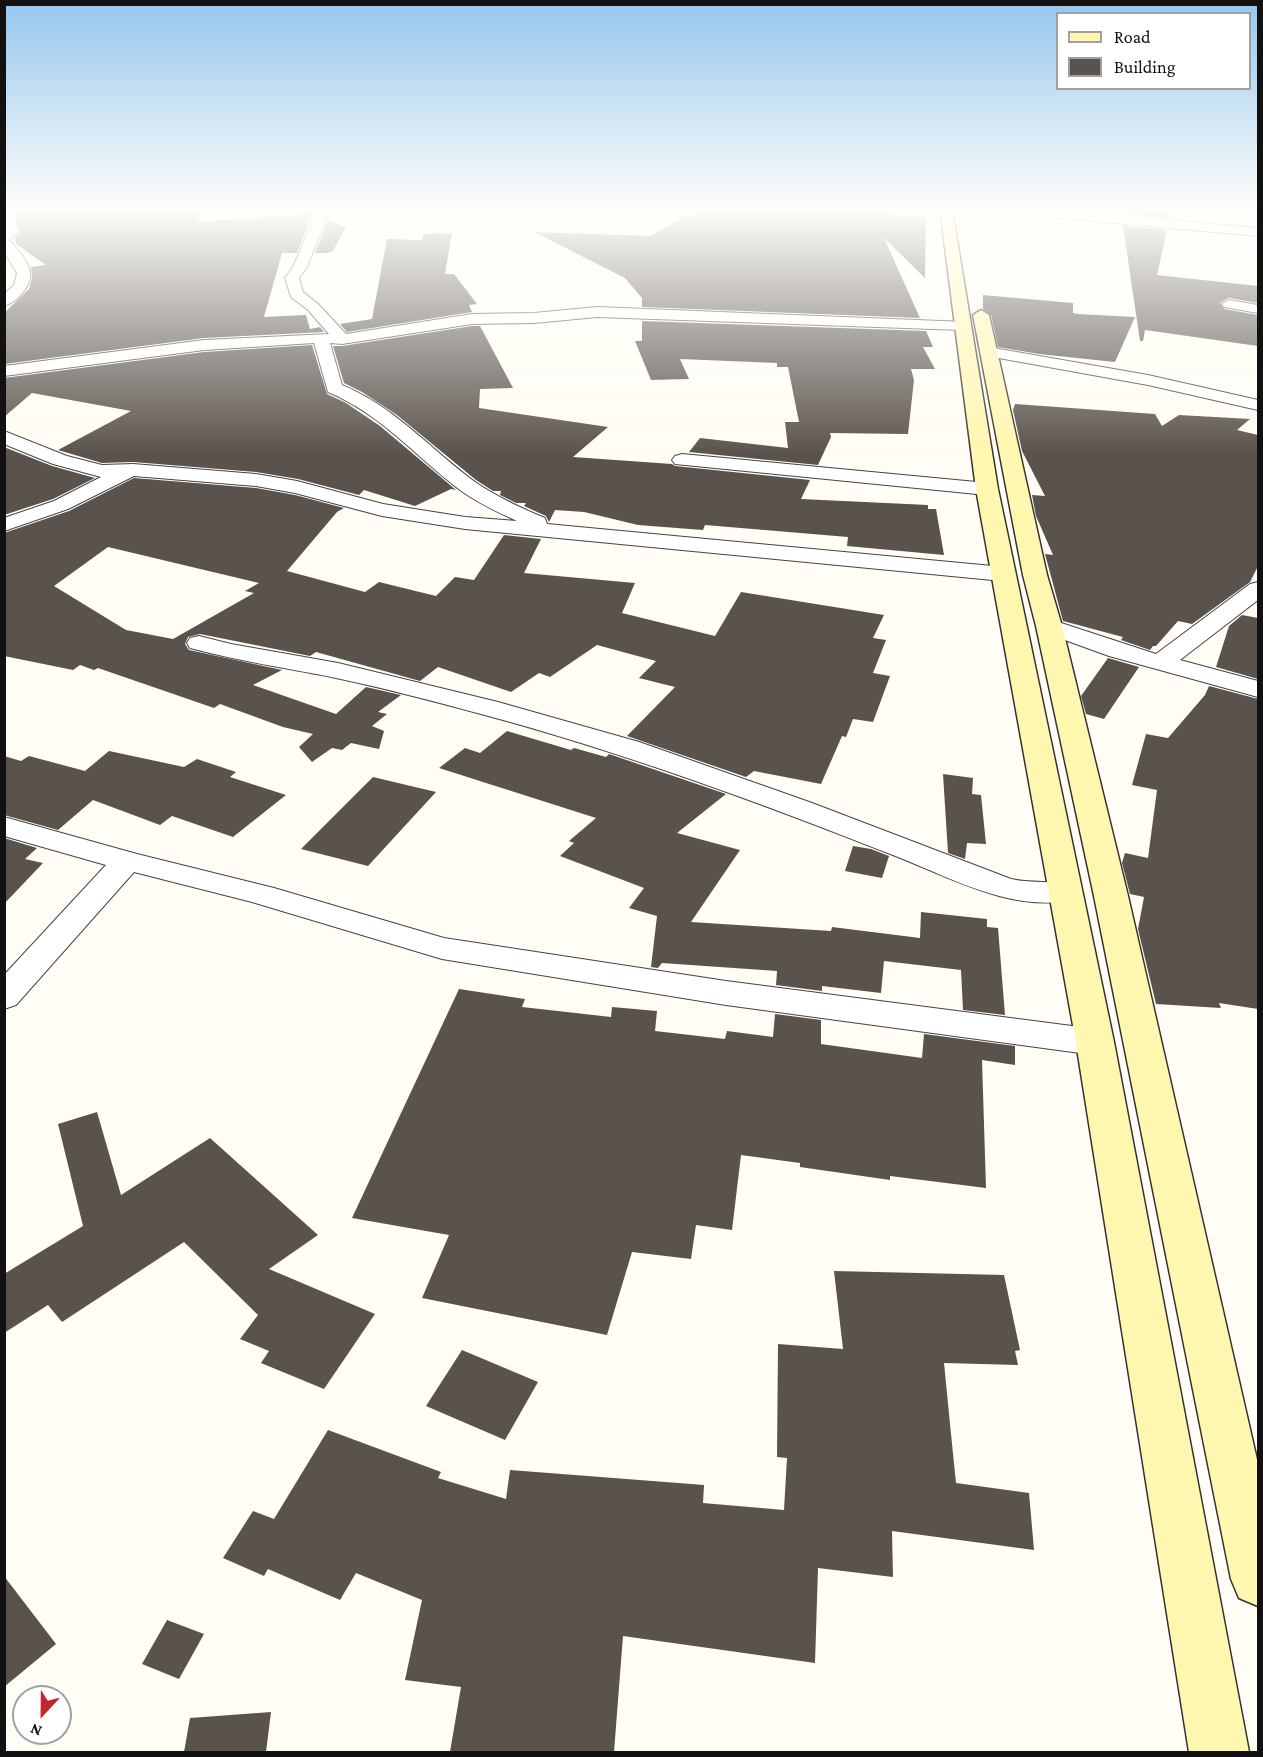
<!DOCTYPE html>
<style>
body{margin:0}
#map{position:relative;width:1263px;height:1757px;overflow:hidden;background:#fffdf5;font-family:"Crimson Pro",serif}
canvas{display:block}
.frame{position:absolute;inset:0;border:6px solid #111;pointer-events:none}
.legend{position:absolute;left:1056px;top:12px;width:195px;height:78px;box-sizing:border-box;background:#fff;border:2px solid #a0a0a0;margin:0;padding:8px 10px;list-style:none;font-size:18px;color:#111}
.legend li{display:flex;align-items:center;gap:12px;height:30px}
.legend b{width:30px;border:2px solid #a0a0a0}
.north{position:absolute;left:12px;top:1685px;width:60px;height:60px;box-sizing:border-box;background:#fff;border:2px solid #a0a0a0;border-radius:50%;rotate:202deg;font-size:16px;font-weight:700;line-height:24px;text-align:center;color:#111}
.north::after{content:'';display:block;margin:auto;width:21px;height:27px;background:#c4262e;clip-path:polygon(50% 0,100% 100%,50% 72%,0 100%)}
</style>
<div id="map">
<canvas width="1263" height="1757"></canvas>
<div class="frame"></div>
<ul class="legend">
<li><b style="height:8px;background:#fff6b0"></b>Road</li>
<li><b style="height:16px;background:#5a524d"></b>Building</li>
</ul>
<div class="north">N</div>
</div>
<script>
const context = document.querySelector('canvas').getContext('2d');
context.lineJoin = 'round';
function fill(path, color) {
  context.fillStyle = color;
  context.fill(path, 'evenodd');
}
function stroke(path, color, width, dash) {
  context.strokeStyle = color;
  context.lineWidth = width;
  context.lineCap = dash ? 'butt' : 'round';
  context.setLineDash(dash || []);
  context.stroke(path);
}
fill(new Path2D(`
 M 20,209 L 199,209 L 199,222 L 313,213 L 297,253 L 282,253 L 264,317 L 306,315 L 310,329 L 320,327 L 324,332 L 204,338 L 4,364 L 4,313 L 29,289 L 32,278 L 31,267 L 46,265 L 16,244 L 15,238 L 20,232 L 16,215 Z
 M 706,209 L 871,209 L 873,213 L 917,215 L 917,218 L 926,218 L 925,278 L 884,238 L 920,318 L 642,307 L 642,298 L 625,278 L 534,232 L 651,236 L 685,216 L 691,217 Z
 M 1129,209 L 1172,209 L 1170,218 L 1127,214 Z
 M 328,220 L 346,227 L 333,251 L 328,253 L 315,253 Z
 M 1123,226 L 1167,230 L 1157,275 L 1258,286 L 1258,303 L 1229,298 L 1220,303 L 1224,309 L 1258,315 L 1258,346 L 1145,330 L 1143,341 L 1140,341 Z
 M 452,233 L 445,274 L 454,274 L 477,304 L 469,305 L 472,312 L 347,332 L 340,324 L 372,319 L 387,239 L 422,240 L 424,234 Z
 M 983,295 L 1073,303 L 1073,313 L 1078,314 L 1135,317 L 1115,362 L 1039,354 L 998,347 L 991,315 L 983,309 Z
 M 642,321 L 926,331 L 933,347 L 923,347 L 935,369 L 911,369 L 914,380 L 908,434 L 830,433 L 831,437 L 818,465 L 689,452 L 700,438 L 788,448 L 785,422 L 799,422 L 788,367 L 777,367 L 777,363 L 680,359 L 689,379 L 651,380 L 635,341 L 642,341 Z
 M 472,326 L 480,326 L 513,388 L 480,389 L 479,408 L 608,427 L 573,457 L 672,464 L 675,466 L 810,480 L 801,499 L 928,505 L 928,509 L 936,509 L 944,555 L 847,546 L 848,537 L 705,525 L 703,530 L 638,525 L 584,512 L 555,510 L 549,522 L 546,516 L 524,506 L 526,503 L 516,503 L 500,495 L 501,491 L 493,491 L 476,480 L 397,415 L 362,392 L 344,383 L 333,346 L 342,346 Z
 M 312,345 L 327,394 L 346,403 L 380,426 L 456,490 L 451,489 L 415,506 L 364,490 L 359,495 L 298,479 L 256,472 L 133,462 L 102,463 L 58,450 L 131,411 L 32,393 L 4,417 L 4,378 L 204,352 Z
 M 1015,404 L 1155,414 L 1162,426 L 1179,415 L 1250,419 L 1237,430 L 1258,435 L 1258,566 L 1250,582 L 1192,624 L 1178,621 L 1156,646 L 1153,646 L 1150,650 L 1121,640 L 1123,637 L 1063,621 L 1045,554 L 1053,555 L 1036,516 L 1032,495 L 1045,496 L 1022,451 L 1013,410 Z
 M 4,447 L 52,466 L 95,478 L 53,499 L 4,515 Z
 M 134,478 L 256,488 L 295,495 L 344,508 L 337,512 L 287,571 L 365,592 L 379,582 L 436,596 L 455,577 L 474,580 L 504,535 L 541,539 L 524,573 L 635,583 L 622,613 L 715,636 L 741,592 L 884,615 L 873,638 L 886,640 L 873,673 L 890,676 L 873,722 L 853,719 L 846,737 L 842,736 L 821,784 L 754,771 L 746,777 L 627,736 L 675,687 L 639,678 L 656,661 L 597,645 L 550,677 L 539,673 L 511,692 L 438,667 L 420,681 L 316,652 L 310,656 L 200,634 L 188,637 L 185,644 L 189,650 L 282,670 L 253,685 L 336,714 L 366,687 L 401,695 L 378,712 L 387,714 L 372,726 L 384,731 L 379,749 L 351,743 L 342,750 L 332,748 L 312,762 L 299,747 L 313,734 L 283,727 L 220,704 L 214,708 L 98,668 L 94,670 L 80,665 L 73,670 L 4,656 L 4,533 L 69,511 ZM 108,547 L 259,583 L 245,591 L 254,593 L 173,639 L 126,630 L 54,586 Z
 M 1242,615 L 1258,618 L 1258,679 L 1216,667 L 1229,626 Z
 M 1108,658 L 1139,667 L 1104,719 L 1086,714 L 1081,696 Z
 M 1209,686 L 1258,699 L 1258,1009 L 1219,1003 L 1221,1008 L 1156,1004 L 1138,929 L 1144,897 L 1130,894 L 1122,863 L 1125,853 L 1148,858 L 1157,790 L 1132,785 L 1146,734 L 1168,738 L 1205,695 Z
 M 507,731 L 571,750 L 574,748 L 606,757 L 609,754 L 726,794 L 677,833 L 740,850 L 691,922 L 831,931 L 832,927 L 920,938 L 921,912 L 987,919 L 987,927 L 998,928 L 1005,1015 L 963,1010 L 961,970 L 884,961 L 881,993 L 822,986 L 822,991 L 776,985 L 777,971 L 662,963 L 658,968 L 651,967 L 657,916 L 629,908 L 644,888 L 560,856 L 574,843 L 569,841 L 596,818 L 439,768 L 465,748 L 480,753 Z
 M 109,751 L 184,767 L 197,759 L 236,772 L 230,777 L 286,795 L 233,837 L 172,816 L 160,825 L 93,800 L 58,830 L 4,815 L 4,756 L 21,761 L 29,756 L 85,771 Z
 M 943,774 L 973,778 L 972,794 L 981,795 L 986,844 L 967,843 L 965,859 L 948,853 Z
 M 373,777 L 436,792 L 368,866 L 301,849 Z
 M 4,838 L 37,848 L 25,859 L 43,863 L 4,904 Z
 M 853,846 L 871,849 L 889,856 L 882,878 L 845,871 Z
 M 459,989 L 525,999 L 522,1007 L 611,1017 L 612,1007 L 657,1011 L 655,1031 L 725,1039 L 727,1031 L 773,1037 L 775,1014 L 821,1020 L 821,1044 L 922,1058 L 924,1034 L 1015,1046 L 1015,1065 L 982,1060 L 986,1188 L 890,1176 L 890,1180 L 800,1167 L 800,1163 L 741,1155 L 732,1230 L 696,1225 L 691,1259 L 632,1252 L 607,1335 L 422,1298 L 449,1235 L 352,1218 Z
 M 97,1112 L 121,1195 L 210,1138 L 318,1235 L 269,1269 L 375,1314 L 324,1389 L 261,1363 L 269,1351 L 240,1339 L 258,1315 L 184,1242 L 62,1322 L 48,1305 L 4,1333 L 4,1274 L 83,1226 L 58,1124 Z
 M 834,1271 L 1004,1275 L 1020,1350 L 1015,1351 L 1018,1365 L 944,1363 L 950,1424 L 956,1483 L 1029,1493 L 1034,1550 L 892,1531 L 893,1577 L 818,1568 L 815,1663 L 623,1636 L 614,1752 L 450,1752 L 461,1687 L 405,1680 L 422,1600 L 356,1573 L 340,1600 L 268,1569 L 264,1576 L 223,1558 L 253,1511 L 274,1519 L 328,1430 L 441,1472 L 438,1478 L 506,1499 L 510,1470 L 704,1485 L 703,1503 L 784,1510 L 787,1458 L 777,1457 L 778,1344 L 843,1349 Z
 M 462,1350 L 538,1382 L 505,1440 L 426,1406 Z
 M 4,1576 L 56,1644 L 4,1687 Z
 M 167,1620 L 204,1634 L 179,1679 L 142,1664 Z
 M 271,1712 L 266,1752 L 184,1752 L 190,1718 Z`), '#5a524d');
const street = new Path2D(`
 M 6,209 L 18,209 L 14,214 L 18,232 L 9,240 C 23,255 40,273 23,292 C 18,298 12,304 4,306 L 4,294 L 14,285 L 17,273 L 4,251 Z
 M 318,209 L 330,209 L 307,267 L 299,278 L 303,292 L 318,304 L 346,334 L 472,314 L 534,313 L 597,307 L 966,322 L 969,325 L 966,328 L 961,330 L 597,317 L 534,323 L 472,324 L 342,344 L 330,343 L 342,385 C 395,407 430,449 475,482 C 497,497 521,508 545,518 L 547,524 L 1003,567 L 1011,569 L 1014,574 L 1011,579 L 1003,581 L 465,529 L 382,516 L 295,493 L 256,486 L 134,476 L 68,509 L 4,531 L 4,518 L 54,501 L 101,477 L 53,464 L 4,444 L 4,431 L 67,456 L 102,465 L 133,464 L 256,474 L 297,481 L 383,504 L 465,517 L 517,521 C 497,512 478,503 460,490 C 415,456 381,414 328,392 L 314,343 L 204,350 L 4,376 L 4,366 L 204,340 L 329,334 L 308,310 L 291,297 L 285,278 L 293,267 Z
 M 997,209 L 1045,209 L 1258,228 L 1258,236 L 1003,213 Z
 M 1229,300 L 1258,305 L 1258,313 L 1224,307 L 1222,304 Z
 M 988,347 L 1148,375 L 1258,400 L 1258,410 L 1148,385 L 982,355 L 980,352 Z
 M 682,454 L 987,483 L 994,485 L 997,489 L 994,493 L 987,495 L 675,464 L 672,460 L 675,456 Z
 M 1258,582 L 1258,600 L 1180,660 L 1258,681 L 1258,697 L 1109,656 L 1040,631 L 1037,626 L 1040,621 L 1049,619 L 1156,654 L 1250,584 Z
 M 199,636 L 231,644 L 338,663 L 498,702 L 639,742 L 812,803 L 1011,879 C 1032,884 1055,880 1076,885 L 1081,892 L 1076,899 C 1016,914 953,879 898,857 C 761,803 623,752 481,714 C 433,701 384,688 336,678 C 287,668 238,661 190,648 L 187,643 L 190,638 Z
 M 4,817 L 137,854 L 274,888 L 444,938 L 726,981 L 1095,1029 L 1108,1033 L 1113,1042 L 1108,1051 L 1095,1055 L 726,1005 L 442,959 L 252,902 L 134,872 L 16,1005 L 4,1009 L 4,975 L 106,865 L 4,836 Z`);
const secondary = new Path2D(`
 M 940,209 L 952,209 L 998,489 L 1114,1042 L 1249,1752 L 1189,1752 L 1076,1042 L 976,489 Z
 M 981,310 L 989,315 L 1047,575 L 1062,626 L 1128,896 L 1258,1464 L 1258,1606 L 1239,1598 L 1231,1579 L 1094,896 L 1036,626 L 1023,575 L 973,315 Z`);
stroke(street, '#444', 2);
stroke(secondary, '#333', 3);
fill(street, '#fff');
fill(secondary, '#fff6b0');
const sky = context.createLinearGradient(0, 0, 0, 455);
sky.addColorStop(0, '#95c6ee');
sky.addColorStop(0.46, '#fffefa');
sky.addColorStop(1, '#fffefa00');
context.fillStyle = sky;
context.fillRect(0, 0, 1263, 455);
</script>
